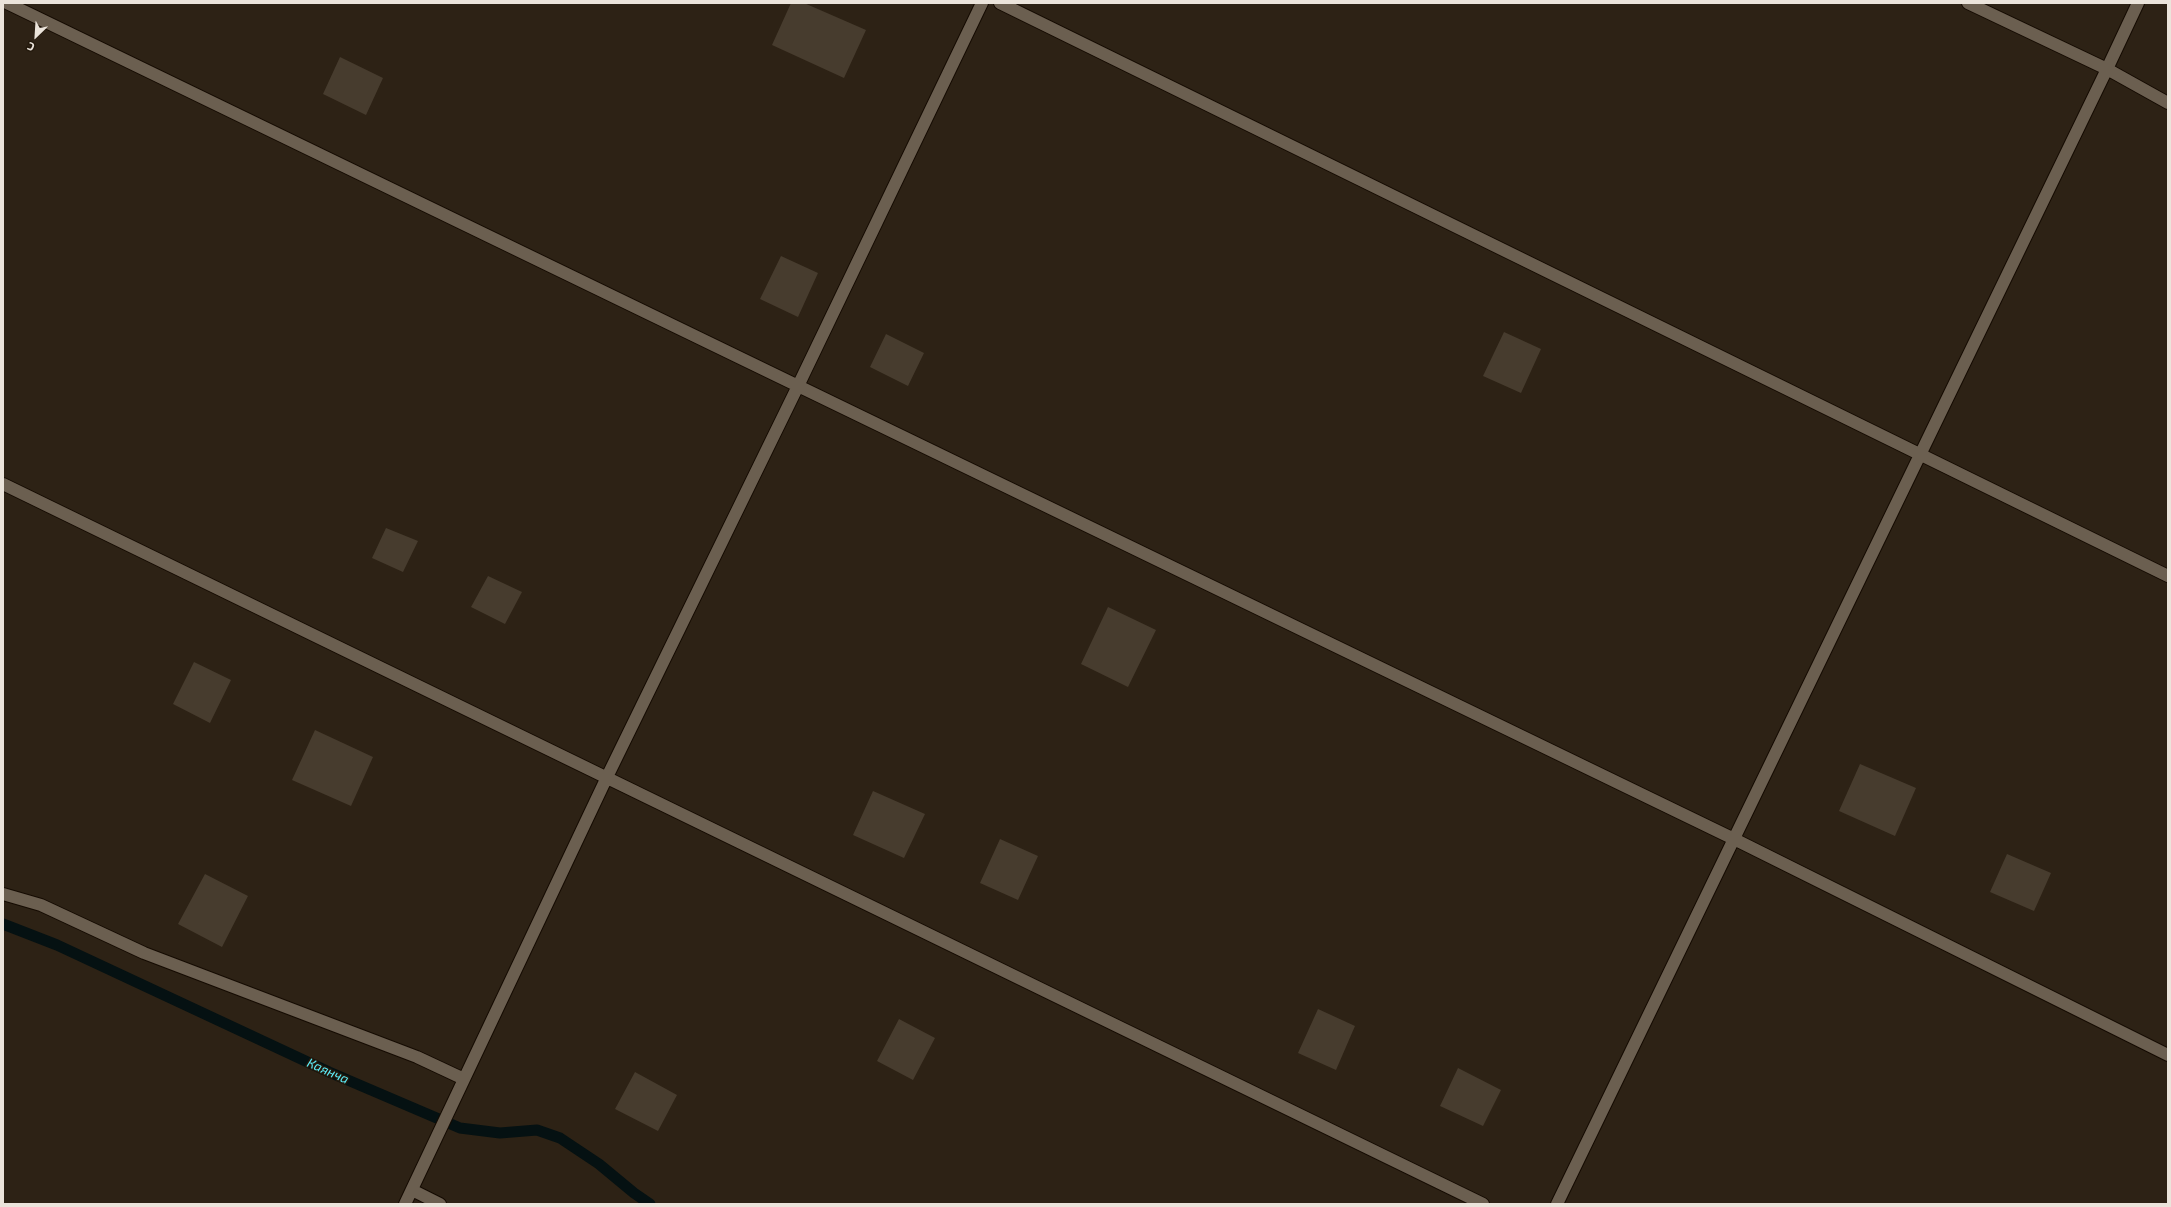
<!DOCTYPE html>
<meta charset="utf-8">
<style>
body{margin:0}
#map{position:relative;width:2171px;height:1207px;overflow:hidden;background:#2d2215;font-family:"Exo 2",sans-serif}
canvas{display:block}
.frame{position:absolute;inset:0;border:4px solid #ebe4db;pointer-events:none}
.north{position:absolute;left:16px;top:16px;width:40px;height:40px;-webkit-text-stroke:3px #23190c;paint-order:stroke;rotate:205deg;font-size:11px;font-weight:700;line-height:16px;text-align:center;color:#ebe4db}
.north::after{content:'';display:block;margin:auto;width:14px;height:18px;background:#ebe4db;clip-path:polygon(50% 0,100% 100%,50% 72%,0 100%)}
</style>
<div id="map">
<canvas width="2171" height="1207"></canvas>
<div class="frame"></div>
<div class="north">С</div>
</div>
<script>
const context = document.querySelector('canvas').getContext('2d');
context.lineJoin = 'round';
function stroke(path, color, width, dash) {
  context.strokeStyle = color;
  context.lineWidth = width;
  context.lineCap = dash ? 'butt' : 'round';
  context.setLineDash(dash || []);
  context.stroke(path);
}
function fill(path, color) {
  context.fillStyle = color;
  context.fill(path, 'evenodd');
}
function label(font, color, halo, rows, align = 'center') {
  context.font = font + ' "Exo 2",sans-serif';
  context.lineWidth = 3;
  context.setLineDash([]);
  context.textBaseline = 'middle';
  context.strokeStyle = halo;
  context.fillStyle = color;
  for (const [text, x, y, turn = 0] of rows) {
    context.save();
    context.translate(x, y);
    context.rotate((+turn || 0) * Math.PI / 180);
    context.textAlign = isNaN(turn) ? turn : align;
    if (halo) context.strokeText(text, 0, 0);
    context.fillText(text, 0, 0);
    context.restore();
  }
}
stroke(new Path2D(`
 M 3,924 L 57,945 L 329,1072 L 460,1128 L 500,1133 L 537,1130 L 560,1138 L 599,1164 L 634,1193 L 650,1204`), '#051112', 11);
fill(new Path2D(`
 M 791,3 L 804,3 L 866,30 L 844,78 L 772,45 Z
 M 340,57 L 383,78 L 366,115 L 323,94 Z
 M 781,256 L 818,273 L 798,317 L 760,299 Z
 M 1504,332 L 1541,349 L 1521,393 L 1483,376 Z
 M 886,334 L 924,353 L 908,386 L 870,367 Z
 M 386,528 L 418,541 L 403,572 L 372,558 Z
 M 488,576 L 522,592 L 505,624 L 471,607 Z
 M 1108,607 L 1156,630 L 1128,687 L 1081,664 Z
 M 194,662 L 231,680 L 210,723 L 173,704 Z
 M 315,730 L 373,757 L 351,806 L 292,780 Z
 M 1860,764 L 1916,788 L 1895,836 L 1839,811 Z
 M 873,791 L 925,814 L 904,858 L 853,835 Z
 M 1000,839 L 1038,856 L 1018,900 L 980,883 Z
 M 2007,854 L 2051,873 L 2034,911 L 1990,892 Z
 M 205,874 L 248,896 L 222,947 L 178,924 Z
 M 1318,1009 L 1355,1026 L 1336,1070 L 1298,1053 Z
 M 899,1019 L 935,1038 L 913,1080 L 877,1061 Z
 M 1458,1068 L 1501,1090 L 1483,1126 L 1440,1106 Z
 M 635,1072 L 677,1095 L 658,1131 L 615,1109 Z`), '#473c2e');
const minor = new Path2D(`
 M 7,3 L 1734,839 L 2168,1055
 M 1000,3 L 2168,576
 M 2138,3 L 2107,69 L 2168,103
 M 3,484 L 1483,1204
 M 3,894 L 41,905 L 144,953 L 417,1057 L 464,1079
 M 412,1190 L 440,1204
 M 405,1204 L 607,777 L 798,386 L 982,3
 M 1557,1204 L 2107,69 L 1968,3`);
stroke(minor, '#150b02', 14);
stroke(minor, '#6b5f50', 12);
label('italic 13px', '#5df0fc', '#23190c', [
 ["Каянча",328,1071,24]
]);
</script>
